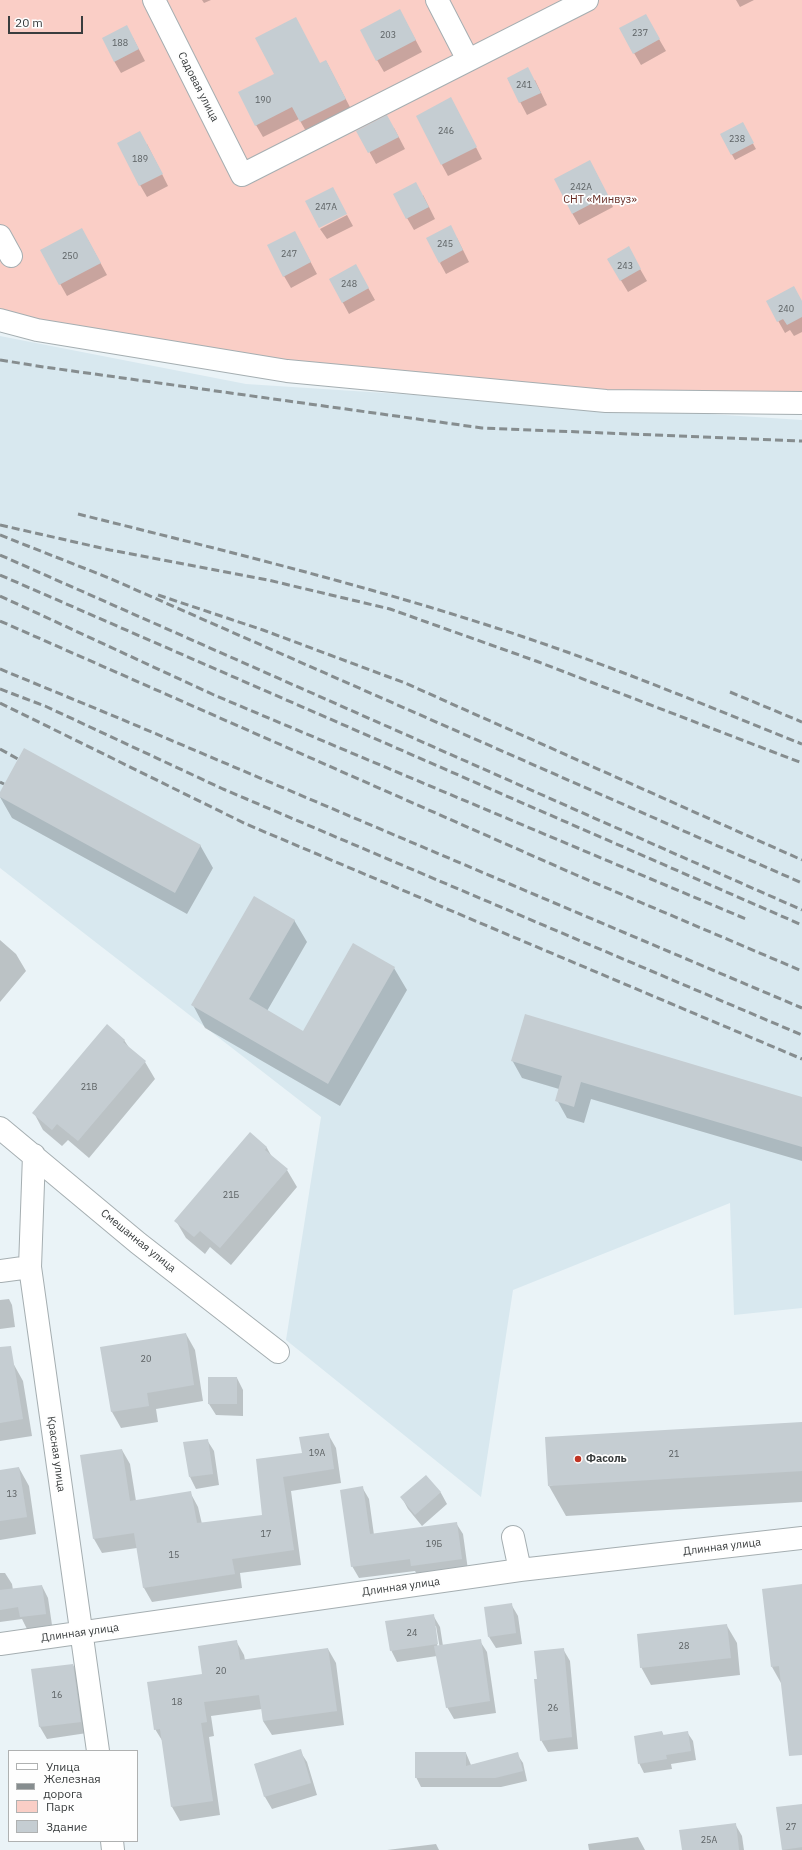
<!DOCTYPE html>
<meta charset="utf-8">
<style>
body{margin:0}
#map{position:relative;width:802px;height:1850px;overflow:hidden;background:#eaf3f7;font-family:"IBM Plex Sans",sans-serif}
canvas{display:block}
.legend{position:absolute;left:8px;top:1750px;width:130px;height:92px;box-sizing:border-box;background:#fefefe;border:1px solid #afb1b1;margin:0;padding:5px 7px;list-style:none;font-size:12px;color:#393d3e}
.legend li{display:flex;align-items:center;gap:8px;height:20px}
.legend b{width:20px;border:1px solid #afb1b1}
.scale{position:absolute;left:8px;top:16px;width:75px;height:18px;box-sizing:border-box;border:2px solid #393d3e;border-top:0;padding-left:5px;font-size:12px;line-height:14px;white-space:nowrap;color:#393d3e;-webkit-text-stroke:3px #fefefe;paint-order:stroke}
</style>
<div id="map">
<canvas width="802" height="1850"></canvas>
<ul class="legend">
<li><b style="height:5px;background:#fff"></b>Улица</li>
<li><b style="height:5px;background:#868d8f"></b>Железная дорога</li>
<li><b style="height:11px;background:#facec6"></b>Парк</li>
<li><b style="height:11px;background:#c5cdd2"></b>Здание</li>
</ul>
<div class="scale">20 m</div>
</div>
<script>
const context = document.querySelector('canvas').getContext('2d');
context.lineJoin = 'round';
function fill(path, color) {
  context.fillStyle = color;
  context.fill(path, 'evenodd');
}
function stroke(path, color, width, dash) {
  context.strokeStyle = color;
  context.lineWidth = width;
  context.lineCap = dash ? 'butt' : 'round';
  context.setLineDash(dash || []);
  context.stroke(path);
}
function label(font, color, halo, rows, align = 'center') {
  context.font = font + ' "IBM Plex Sans",sans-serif';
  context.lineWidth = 3.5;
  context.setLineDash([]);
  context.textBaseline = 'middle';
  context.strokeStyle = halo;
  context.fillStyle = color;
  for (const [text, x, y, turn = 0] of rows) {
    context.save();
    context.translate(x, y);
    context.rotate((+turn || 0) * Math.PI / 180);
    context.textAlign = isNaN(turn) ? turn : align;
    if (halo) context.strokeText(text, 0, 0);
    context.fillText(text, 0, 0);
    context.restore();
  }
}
fill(new Path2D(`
 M 0,336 L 246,384 L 802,420 L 802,1308 L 734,1315 L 730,1203 L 513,1290 L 481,1497 L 286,1340 L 321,1117 L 0,868 Z`), '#d8e8ef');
fill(new Path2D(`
 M 0,0 L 802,0 L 802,403 L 287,371 L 0,320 Z`), '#facec6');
fill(new Path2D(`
 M 202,0 L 211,0 L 204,3 Z
 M 736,0 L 754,0 L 740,7 Z
 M 645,15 L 666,51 L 641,65 L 634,53 Z
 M 406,22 L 422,52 L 384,72 L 377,60 Z
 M 133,38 L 145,61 L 121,73 L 114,61 Z
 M 326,61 L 352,111 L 307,133 L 299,119 L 263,137 L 256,125 L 320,64 Z
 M 508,79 L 535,80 L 547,105 L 527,115 Z
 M 457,110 L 482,159 L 448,176 L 442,165 Z
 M 742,124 L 756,149 L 735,160 L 721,135 Z
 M 394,128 L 405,149 L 376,164 L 358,131 Z
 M 147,144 L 168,186 L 147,197 L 140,185 Z
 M 596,173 L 613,207 L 579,225 L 572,213 Z
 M 423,195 L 435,219 L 414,230 L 407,218 Z
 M 347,215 L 353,226 L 327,239 L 320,229 Z
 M 457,238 L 469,262 L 446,274 L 440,263 Z
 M 88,240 L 107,275 L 67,296 L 41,250 Z
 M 301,244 L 317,274 L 291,288 L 284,276 Z
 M 628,248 L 647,281 L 628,292 L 608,259 Z
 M 362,277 L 375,300 L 349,314 L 330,279 Z
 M 767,301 L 802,302 L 802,332 L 794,336 L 790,330 L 785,333 Z
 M 0,794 L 200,845 L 213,868 L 187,914 L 12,818 L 0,797 Z
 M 294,920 L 307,942 L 267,1011 L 303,1032 L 394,968 L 407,990 L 340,1106 L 205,1028 L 193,1005 Z
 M 0,940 L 16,954 L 26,971 L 0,1002 Z
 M 124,1040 L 130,1049 L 145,1062 L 155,1079 L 89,1158 L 68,1140 L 62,1146 L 43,1130 L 34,1113 Z
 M 512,1060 L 802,1098 L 802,1161 L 591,1099 L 584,1123 L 567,1118 L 557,1100 L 559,1089 L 522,1078 Z
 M 250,1133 L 267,1148 L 272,1157 L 287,1170 L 297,1187 L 231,1265 L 210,1247 L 205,1254 L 186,1238 L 176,1221 Z
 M 9,1299 L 12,1305 L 15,1327 L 0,1329 L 0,1300 Z
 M 186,1334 L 195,1350 L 203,1401 L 156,1409 L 158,1422 L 121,1428 L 112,1412 L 101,1348 Z
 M 13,1363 L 23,1381 L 32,1436 L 0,1441 L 0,1365 Z
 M 237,1378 L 243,1390 L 243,1416 L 216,1415 L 209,1404 Z
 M 802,1423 L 802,1502 L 566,1516 L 549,1486 Z
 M 328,1434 L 336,1448 L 341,1483 L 291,1491 L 301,1565 L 240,1573 L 242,1588 L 152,1602 L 144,1588 L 137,1548 L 102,1553 L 94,1539 L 81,1456 L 122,1450 L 130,1464 L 136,1501 L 190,1492 L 198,1507 L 202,1524 L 263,1516 L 257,1460 L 303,1454 Z
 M 207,1440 L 214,1451 L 219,1485 L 196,1489 L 190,1477 Z
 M 19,1468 L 29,1486 L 36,1534 L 0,1540 L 0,1471 Z
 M 426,1476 L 441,1493 L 447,1504 L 422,1526 L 408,1509 L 402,1498 Z
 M 362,1487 L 369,1499 L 374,1535 L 456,1523 L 463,1534 L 468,1570 L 419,1578 L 415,1571 L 359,1578 L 352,1566 Z
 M 0,1573 L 5,1573 L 12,1584 L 13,1590 L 42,1586 L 48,1598 L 52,1625 L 27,1629 L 22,1619 L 0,1622 Z
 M 802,1585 L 802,1736 L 781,1683 L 772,1667 Z
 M 511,1604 L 518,1616 L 522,1644 L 496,1648 L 489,1637 Z
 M 433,1615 L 440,1627 L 443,1646 L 480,1641 L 487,1652 L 496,1713 L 454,1719 L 447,1707 L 437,1656 L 397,1662 L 391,1650 ZM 434,1626 L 436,1626 L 440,1649 L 438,1649 Z
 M 727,1626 L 737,1643 L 740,1675 L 651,1685 L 641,1667 Z
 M 236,1641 L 244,1655 L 245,1660 L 328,1649 L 336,1663 L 344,1725 L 272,1735 L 263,1721 L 262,1709 L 211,1716 L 214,1736 L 209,1737 L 220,1815 L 180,1821 L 172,1807 L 163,1742 L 155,1729 L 203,1674 Z
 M 563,1649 L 570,1661 L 578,1749 L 548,1752 L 541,1740 L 538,1680 Z
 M 73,1665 L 79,1676 L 87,1733 L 47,1739 L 40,1727 L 33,1670 Z
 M 662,1732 L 664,1736 L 687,1732 L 693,1741 L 696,1760 L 671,1764 L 672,1769 L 644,1773 L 639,1763 Z
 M 300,1751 L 307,1762 L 317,1795 L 272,1809 L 265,1797 L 255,1764 Z
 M 466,1753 L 471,1765 L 517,1754 L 523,1763 L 527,1781 L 501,1787 L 421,1787 L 416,1777 Z
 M 802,1805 L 802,1850 L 783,1850 L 778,1808 Z
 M 735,1824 L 742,1836 L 744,1850 L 683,1850 Z
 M 638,1837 L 645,1850 L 589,1850 L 588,1844 Z
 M 436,1844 L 439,1850 L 387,1850 Z`), '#0003');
fill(new Path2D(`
 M 400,9 L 416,40 L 376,61 L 360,30 Z
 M 646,14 L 660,39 L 633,54 L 619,28 Z
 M 296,17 L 320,63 L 326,60 L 346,99 L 300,122 L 292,107 L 255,126 L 238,92 L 274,74 L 255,38 Z
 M 127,25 L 139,49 L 114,62 L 102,38 Z
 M 528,67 L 541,93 L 519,103 L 507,78 Z
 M 451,97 L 477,147 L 441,165 L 416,116 Z
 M 387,115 L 399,137 L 368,153 L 356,131 Z
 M 743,122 L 754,143 L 731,155 L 720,134 Z
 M 140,131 L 163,174 L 139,186 L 117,143 Z
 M 590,160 L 608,195 L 572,214 L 554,179 Z
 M 416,182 L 429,207 L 406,219 L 393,194 Z
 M 333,187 L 347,214 L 319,228 L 305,201 Z
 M 451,225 L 463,250 L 439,263 L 426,238 Z
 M 82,228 L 101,263 L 59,285 L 40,250 Z
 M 295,231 L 311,262 L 283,277 L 267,245 Z
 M 629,246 L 641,269 L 620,281 L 607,259 Z
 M 356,264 L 369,288 L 342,303 L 329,279 Z
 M 794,286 L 802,301 L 802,317 L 787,325 L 783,319 L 777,322 L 766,301 Z
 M 24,748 L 201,845 L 175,893 L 0,797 L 0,792 Z
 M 254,896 L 295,920 L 249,999 L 303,1031 L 353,943 L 395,967 L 328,1084 L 191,1005 Z
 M 525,1014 L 802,1097 L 802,1147 L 581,1082 L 574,1107 L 555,1101 L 562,1076 L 511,1061 Z
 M 107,1024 L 125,1040 L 123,1042 L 146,1061 L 78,1141 L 57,1124 L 52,1130 L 32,1113 Z
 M 250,1132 L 267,1147 L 265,1150 L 288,1169 L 220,1248 L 200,1231 L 194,1237 L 174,1221 Z
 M 186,1333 L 194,1385 L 147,1393 L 149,1406 L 111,1412 L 100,1347 Z
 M 11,1346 L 23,1419 L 0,1423 L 0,1347 Z
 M 208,1377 L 237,1377 L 237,1404 L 208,1404 Z
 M 802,1422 L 802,1471 L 548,1486 L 545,1437 Z
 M 329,1433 L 334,1469 L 283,1477 L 294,1550 L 232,1559 L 235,1574 L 143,1588 L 134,1533 L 93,1539 L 80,1455 L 122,1449 L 130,1501 L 191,1491 L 197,1523 L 206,1522 L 262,1515 L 256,1459 L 302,1453 L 299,1437 Z
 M 208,1439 L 213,1474 L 189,1477 L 183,1442 Z
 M 19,1467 L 27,1517 L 0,1521 L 0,1470 Z
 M 426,1475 L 441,1492 L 415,1515 L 400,1497 Z
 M 363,1486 L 370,1534 L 457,1522 L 462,1559 L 411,1566 L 410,1559 L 351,1567 L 340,1490 Z
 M 802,1584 L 802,1755 L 789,1756 L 779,1666 L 771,1667 L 762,1589 Z
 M 42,1585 L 46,1614 L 20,1617 L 18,1607 L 0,1610 L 0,1590 Z
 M 512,1603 L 516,1633 L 488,1637 L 484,1607 Z
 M 434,1614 L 438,1644 L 390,1651 L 385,1621 Z
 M 727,1624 L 731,1658 L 640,1668 L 637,1634 Z
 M 481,1639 L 490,1701 L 446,1708 L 434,1646 Z
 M 237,1640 L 240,1660 L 328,1648 L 337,1711 L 263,1721 L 259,1695 L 204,1702 L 207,1722 L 201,1723 L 213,1801 L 171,1807 L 160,1729 L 154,1730 L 147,1682 L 202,1674 L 198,1646 Z
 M 564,1648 L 572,1737 L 540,1741 L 534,1679 L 537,1679 L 534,1651 Z
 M 73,1664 L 81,1722 L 39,1727 L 31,1669 Z
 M 662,1731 L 663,1735 L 688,1731 L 691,1751 L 666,1755 L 667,1759 L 638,1764 L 634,1736 Z
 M 301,1749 L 311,1783 L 264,1797 L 254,1764 Z
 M 415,1752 L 466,1752 L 466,1766 L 518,1752 L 523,1771 L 495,1778 L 415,1778 Z
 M 802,1804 L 802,1847 L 782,1850 L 776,1807 Z
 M 736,1823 L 739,1850 L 682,1850 L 679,1830 Z`), '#c5cdd2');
const minor = new Path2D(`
 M 154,0 L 242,175 L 587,0
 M 437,0 L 468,60
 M 0,236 L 11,256
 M 0,320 L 37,330 L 287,371 L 606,401 L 802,403
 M 0,1128 L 138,1243 L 278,1352
 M 34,1155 L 30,1267 L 98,1751
 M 0,1271 L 30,1267
 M 513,1537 L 520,1570
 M 0,1644 L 520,1570 L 802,1538
 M 112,1841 L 113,1850`);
stroke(minor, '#a5aeb1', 24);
stroke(minor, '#fff', 22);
stroke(new Path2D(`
 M 0,360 L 44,367 L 482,428 L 802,441
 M 78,514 C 242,555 407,595 567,652 C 646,680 724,713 802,744
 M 0,525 L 110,550 L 268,580 L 390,609 L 536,661 L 802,763
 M 0,535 L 109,578 L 802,883
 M 0,555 L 802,910
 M 0,575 L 802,925
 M 158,595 L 263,630 L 405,683 L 802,860
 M 0,596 L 214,695 L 746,919
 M 0,621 L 574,874 L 802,971
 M 0,669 L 121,719 L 802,1008
 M 0,689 L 45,706 L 223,789 L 802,1035
 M 730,692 L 802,722
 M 0,703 L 246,824 L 802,1059
 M 0,749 L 18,759
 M 0,782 L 4,784`), '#868d8f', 3, [8, 4]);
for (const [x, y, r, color] of [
 [578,1459,4,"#c13525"]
]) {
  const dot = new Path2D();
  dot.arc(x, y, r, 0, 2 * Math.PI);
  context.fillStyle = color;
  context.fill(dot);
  stroke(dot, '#fefefe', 1.5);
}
label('9px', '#5c6163', null, [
 ["237",640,33],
 ["203",388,35],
 ["188",120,43],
 ["241",524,85],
 ["190",263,100],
 ["246",446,131],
 ["238",737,139],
 ["189",140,159],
 ["242А",581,187],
 ["247А",326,207],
 ["245",445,244],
 ["247",289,254],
 ["250",70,256],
 ["243",625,266],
 ["248",349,284],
 ["240",786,309],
 ["21В",89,1087],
 ["21Б",231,1195],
 ["20",146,1359],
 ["19А",317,1453],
 ["21",674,1454],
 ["13",12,1494],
 ["17",266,1534],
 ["19Б",434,1544],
 ["15",174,1555],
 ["24",412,1633],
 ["28",684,1646],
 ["20",221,1671],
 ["16",57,1695],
 ["18",177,1702],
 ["26",553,1708],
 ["27",791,1827],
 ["25А",709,1840]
]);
label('11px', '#393d3e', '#fefefe', [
 ["Садовая улица",198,87,63],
 ["Смешанная улица",138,1241,39],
 ["Красная улица",56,1454,82],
 ["Длинная улица",722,1547,-7],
 ["Длинная улица",401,1587,-8],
 ["Длинная улица",80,1633,-8]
]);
label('11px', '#662b23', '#fefefe', [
 ["СНТ «Минвуз»",600,200]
]);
label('bold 11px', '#393d3e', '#fefefe', [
 ["Фасоль",586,1459]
], 'left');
</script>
